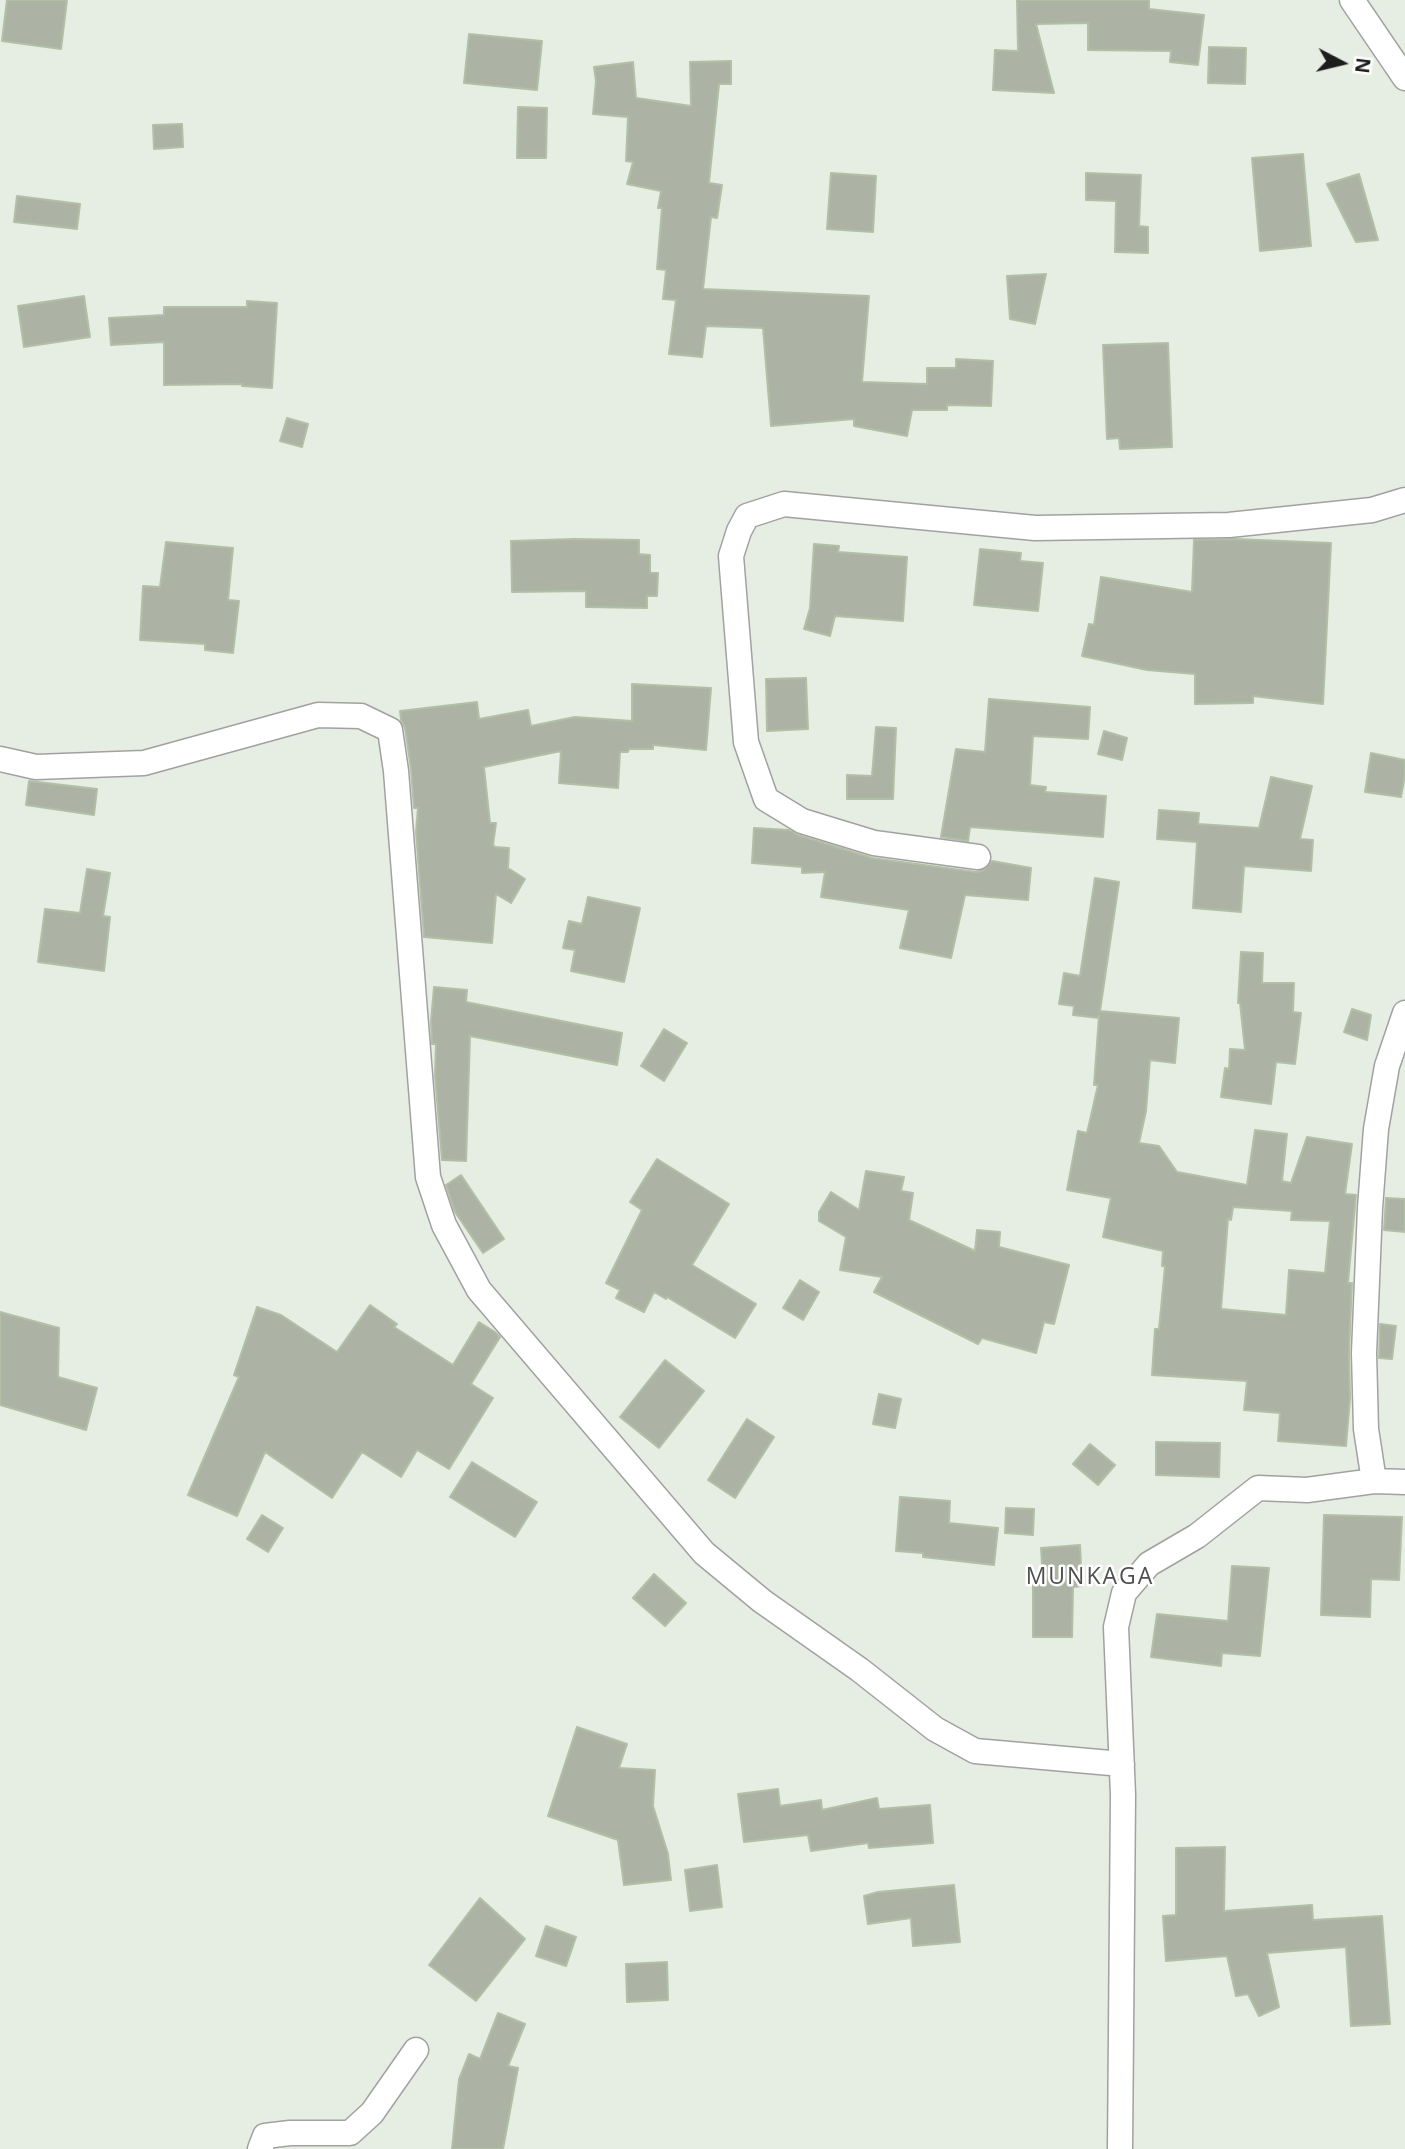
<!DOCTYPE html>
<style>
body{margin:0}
#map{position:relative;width:1405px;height:2149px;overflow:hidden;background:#e6eee3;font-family:"Open Sans",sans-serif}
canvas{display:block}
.north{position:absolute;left:1307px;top:28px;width:70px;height:70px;-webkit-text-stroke:5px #fff;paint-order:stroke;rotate:97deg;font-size:19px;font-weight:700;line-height:28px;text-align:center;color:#1d1d1d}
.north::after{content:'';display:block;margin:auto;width:24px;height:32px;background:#1d1d1d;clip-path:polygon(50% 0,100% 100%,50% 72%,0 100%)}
</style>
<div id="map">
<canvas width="1405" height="2149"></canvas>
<div class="north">N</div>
</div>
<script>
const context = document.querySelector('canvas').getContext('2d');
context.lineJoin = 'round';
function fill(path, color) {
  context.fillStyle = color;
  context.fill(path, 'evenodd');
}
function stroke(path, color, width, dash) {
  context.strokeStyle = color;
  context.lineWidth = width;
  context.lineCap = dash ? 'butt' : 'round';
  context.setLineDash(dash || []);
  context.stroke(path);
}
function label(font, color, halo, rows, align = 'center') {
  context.font = font + ' "Open Sans",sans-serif';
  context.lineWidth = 5;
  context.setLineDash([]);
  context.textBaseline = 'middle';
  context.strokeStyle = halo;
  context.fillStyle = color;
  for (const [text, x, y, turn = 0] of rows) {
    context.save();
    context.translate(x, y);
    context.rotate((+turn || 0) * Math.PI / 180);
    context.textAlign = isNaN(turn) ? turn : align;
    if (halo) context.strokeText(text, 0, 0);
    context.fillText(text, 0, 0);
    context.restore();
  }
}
const building = new Path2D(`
 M 7,0 L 67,0 L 61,49 L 2,41 Z
 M 1017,0 L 1149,0 L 1149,9 L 1204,15 L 1198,65 L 1170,62 L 1171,51 L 1088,50 L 1088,23 L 1036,24 L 1054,93 L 993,90 L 995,50 L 1018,51 Z
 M 469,34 L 542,41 L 537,90 L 464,83 Z
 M 1209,47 L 1246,48 L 1245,84 L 1208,83 Z
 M 731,61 L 731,84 L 719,84 L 709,183 L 722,185 L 717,218 L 711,217 L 703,289 L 869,296 L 862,382 L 927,384 L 927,368 L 956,368 L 956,359 L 993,361 L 991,406 L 947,405 L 947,410 L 912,410 L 907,436 L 854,426 L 854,419 L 771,426 L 763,328 L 706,326 L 702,357 L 669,354 L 676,300 L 663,299 L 666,270 L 657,269 L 662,208 L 658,208 L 661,191 L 627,184 L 633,162 L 626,161 L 628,117 L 593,114 L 596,81 L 594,67 L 633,62 L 636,98 L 691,106 L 690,62 Z
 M 518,107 L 547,108 L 546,158 L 517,158 Z
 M 182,124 L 183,147 L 154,149 L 153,125 Z
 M 1303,154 L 1311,246 L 1260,251 L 1252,158 Z
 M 831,173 L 876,176 L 873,232 L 827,229 Z
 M 1086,173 L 1141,175 L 1139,226 L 1148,227 L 1148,253 L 1115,252 L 1116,201 L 1086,200 Z
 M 1359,174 L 1378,240 L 1356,242 L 1327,184 Z
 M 17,196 L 80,204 L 77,229 L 14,222 Z
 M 1046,274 L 1035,324 L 1010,319 L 1007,276 Z
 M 84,296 L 90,337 L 24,347 L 18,306 Z
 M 247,301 L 277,303 L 272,388 L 242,386 L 242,384 L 164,385 L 164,342 L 111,345 L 109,318 L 164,315 L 164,307 L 247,307 Z
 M 1168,343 L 1172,447 L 1120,449 L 1119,438 L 1107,439 L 1103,345 Z
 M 287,418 L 308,424 L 302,447 L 280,441 Z
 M 574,539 L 639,540 L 639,554 L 650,555 L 650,573 L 658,573 L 657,596 L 647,596 L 647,608 L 586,607 L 586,591 L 512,592 L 511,541 Z
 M 1235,539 L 1331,543 L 1323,704 L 1253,696 L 1253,703 L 1195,704 L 1195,674 L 1147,670 L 1082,656 L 1089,624 L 1094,625 L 1101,577 L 1192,592 L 1194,540 Z
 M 166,542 L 233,548 L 228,600 L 239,601 L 233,653 L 205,650 L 205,644 L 140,640 L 143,586 L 160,587 Z
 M 814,544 L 839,546 L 838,552 L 907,557 L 903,621 L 835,616 L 830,636 L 804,629 L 810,608 Z
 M 980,549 L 1021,553 L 1020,561 L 1043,563 L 1038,611 L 974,605 Z
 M 806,678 L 808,729 L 767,731 L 766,679 Z
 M 632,684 L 711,688 L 706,750 L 653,745 L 653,749 L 629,749 L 628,752 L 620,752 L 618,788 L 559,783 L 561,751 L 484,767 L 490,823 L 496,823 L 493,845 L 495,847 L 509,848 L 508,868 L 525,879 L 511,903 L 496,894 L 492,943 L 424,937 L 416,832 L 418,808 L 414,808 L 411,769 L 405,728 L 401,720 L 400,711 L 477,702 L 479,719 L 528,710 L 531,726 L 575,717 L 632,721 Z
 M 989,699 L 1090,707 L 1088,739 L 1033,736 L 1030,785 L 1046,787 L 1045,792 L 1106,796 L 1103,837 L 970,827 L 968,841 L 941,837 L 956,749 L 985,752 Z
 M 876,727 L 896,728 L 893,799 L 847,799 L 847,775 L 872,776 Z
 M 1104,731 L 1127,738 L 1122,760 L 1098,754 Z
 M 1371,753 L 1405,760 L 1405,775 L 1401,797 L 1365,792 Z
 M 1271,777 L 1312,786 L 1300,839 L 1313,840 L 1311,871 L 1244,866 L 1241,912 L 1193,908 L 1197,842 L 1157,839 L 1159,810 L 1199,813 L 1198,824 L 1259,828 Z
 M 29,781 L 97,789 L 94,815 L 26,805 Z
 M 754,828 L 789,830 L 798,835 L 872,858 L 976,872 L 984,870 L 992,861 L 1031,868 L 1028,900 L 965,895 L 951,958 L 900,948 L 909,910 L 821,897 L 825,872 L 802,873 L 802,867 L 752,863 Z
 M 87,869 L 110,873 L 103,916 L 110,917 L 104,971 L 38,962 L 45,909 L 80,913 Z
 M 1095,878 L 1119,882 L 1100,1011 L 1179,1018 L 1175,1063 L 1150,1060 L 1146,1111 L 1139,1143 L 1159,1146 L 1177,1172 L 1247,1185 L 1255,1130 L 1287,1134 L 1282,1181 L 1291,1183 L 1307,1137 L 1352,1144 L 1345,1194 L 1356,1195 L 1348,1283 L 1352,1283 L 1349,1352 L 1350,1398 L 1346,1446 L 1278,1441 L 1280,1413 L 1244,1410 L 1247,1381 L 1152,1375 L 1155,1329 L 1159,1329 L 1165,1266 L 1162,1266 L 1163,1251 L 1103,1237 L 1111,1198 L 1067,1190 L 1078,1131 L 1087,1133 L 1098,1085 L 1094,1085 L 1099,1016 L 1099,1018 L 1073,1015 L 1074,1006 L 1059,1004 L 1064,973 L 1080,976 ZM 1233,1207 L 1292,1211 L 1291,1220 L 1330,1221 L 1325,1273 L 1289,1270 L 1286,1315 L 1221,1309 L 1228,1219 L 1231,1220 Z
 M 588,897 L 640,908 L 624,982 L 571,971 L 575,950 L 563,948 L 569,921 L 582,924 Z
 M 1241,952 L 1263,953 L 1262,983 L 1294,983 L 1293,1012 L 1301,1013 L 1295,1064 L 1276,1062 L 1271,1104 L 1221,1097 L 1225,1068 L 1229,1069 L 1230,1049 L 1245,1050 L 1240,1003 L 1238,1003 Z
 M 434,987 L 467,990 L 466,1002 L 622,1033 L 617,1065 L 470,1036 L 466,1161 L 442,1160 L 435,1076 L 436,1044 L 432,1044 L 431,1021 Z
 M 1352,1009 L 1371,1015 L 1367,1040 L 1344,1032 Z
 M 664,1029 L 687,1043 L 664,1081 L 641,1066 Z
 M 657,1159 L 729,1204 L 692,1265 L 756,1304 L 735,1338 L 667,1297 L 666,1299 L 654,1292 L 644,1312 L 616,1298 L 620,1290 L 606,1283 L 642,1210 L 630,1202 Z
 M 866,1171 L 904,1177 L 901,1191 L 913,1193 L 909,1220 L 975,1251 L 977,1230 L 1000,1232 L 999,1247 L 1069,1265 L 1054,1324 L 1044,1322 L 1036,1353 L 982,1338 L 978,1344 L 874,1292 L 882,1277 L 840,1270 L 846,1237 L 819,1221 L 819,1212 L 831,1192 L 859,1210 Z
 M 461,1175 L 504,1239 L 483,1253 L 455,1212 L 446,1185 Z
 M 1386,1198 L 1405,1199 L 1405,1232 L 1384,1230 Z
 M 800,1280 L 819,1292 L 803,1320 L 783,1308 Z
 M 370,1305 L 397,1324 L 394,1327 L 453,1365 L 479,1322 L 495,1332 L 500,1337 L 471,1384 L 493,1398 L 449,1469 L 417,1450 L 401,1477 L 362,1452 L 332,1498 L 265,1452 L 237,1516 L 188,1495 L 239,1377 L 234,1375 L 257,1307 L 281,1315 L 337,1352 Z
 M 0,1312 L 59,1328 L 58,1377 L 97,1388 L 86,1430 L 0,1405 Z
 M 1380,1324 L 1396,1326 L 1392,1359 L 1379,1358 Z
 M 665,1360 L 704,1391 L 659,1448 L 620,1417 Z
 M 879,1394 L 901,1399 L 895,1428 L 873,1424 Z
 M 747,1419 L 774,1437 L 735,1498 L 708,1480 Z
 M 1156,1442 L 1220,1443 L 1219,1477 L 1156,1475 Z
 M 1090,1444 L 1115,1465 L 1098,1485 L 1073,1464 Z
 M 472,1462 L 537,1502 L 515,1537 L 450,1497 Z
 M 900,1497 L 950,1501 L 949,1523 L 998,1528 L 994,1565 L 923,1557 L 923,1553 L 896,1551 Z
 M 1006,1508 L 1034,1509 L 1033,1535 L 1005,1533 Z
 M 262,1515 L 283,1528 L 268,1552 L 247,1539 Z
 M 1324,1515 L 1402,1517 L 1399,1580 L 1371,1579 L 1370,1617 L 1321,1615 Z
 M 1080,1545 L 1082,1586 L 1073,1587 L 1072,1637 L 1033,1637 L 1033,1579 L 1043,1580 L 1041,1548 Z
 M 1232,1566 L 1269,1568 L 1260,1656 L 1222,1653 L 1221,1666 L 1151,1657 L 1157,1614 L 1228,1621 Z
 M 654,1574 L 686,1603 L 665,1626 L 633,1598 Z
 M 577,1727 L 627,1744 L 619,1768 L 655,1770 L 653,1806 L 668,1854 L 671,1880 L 624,1885 L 618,1840 L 548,1816 Z
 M 778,1789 L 780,1806 L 821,1800 L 822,1810 L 877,1798 L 879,1809 L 930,1805 L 933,1843 L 869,1848 L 868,1843 L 811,1851 L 808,1835 L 744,1842 L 738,1794 Z
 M 1225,1847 L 1224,1911 L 1312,1905 L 1313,1920 L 1382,1916 L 1390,2024 L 1351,2026 L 1346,1947 L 1267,1953 L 1279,2007 L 1259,2016 L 1248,1994 L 1236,1996 L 1227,1956 L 1166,1961 L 1163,1916 L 1176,1915 L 1176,1848 Z
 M 717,1865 L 722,1907 L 690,1911 L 685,1870 Z
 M 954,1885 L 960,1942 L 913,1946 L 911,1918 L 868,1924 L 864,1896 L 878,1892 Z
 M 480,1898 L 525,1939 L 476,2001 L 429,1965 Z
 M 546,1926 L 576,1937 L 566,1966 L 536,1956 Z
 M 667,1962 L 668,2000 L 627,2002 L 626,1964 Z
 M 498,2013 L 525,2024 L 508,2066 L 518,2068 L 503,2149 L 452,2149 L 459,2079 L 469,2054 L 480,2059 Z`);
fill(building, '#acb3a5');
stroke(building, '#b3bfa5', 2);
const minor = new Path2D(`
 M 1352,0 L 1405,78
 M 0,759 L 36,767 L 144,763 L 318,715 L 361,716 L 390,730 L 396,771 L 428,1177 L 444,1225 L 479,1290 L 704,1553 L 762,1601 L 860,1670 L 935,1729 L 975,1751 L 1122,1764
 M 978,857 L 874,843 L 802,821 L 766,799 L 746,742 L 731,556 L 739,531 L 747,516 L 784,504 L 1035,528 L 1229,525 L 1372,510 L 1405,500
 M 1374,1481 L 1366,1429 L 1364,1353 L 1370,1208 L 1376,1129 L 1387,1066 L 1405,1013
 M 260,2149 L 265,2136 L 290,2133 L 350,2133 L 372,2113 L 416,2050
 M 1120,2149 L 1123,1795 L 1116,1627 L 1124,1593 L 1149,1564 L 1197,1536 L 1258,1488 L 1307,1490 L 1374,1481 L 1405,1482`);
stroke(minor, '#a1a1a1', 27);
stroke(minor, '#fff', 24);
context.letterSpacing = '2px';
label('23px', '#505050', '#fff', [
 ["MUNKAGA",1090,1577]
]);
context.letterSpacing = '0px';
</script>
